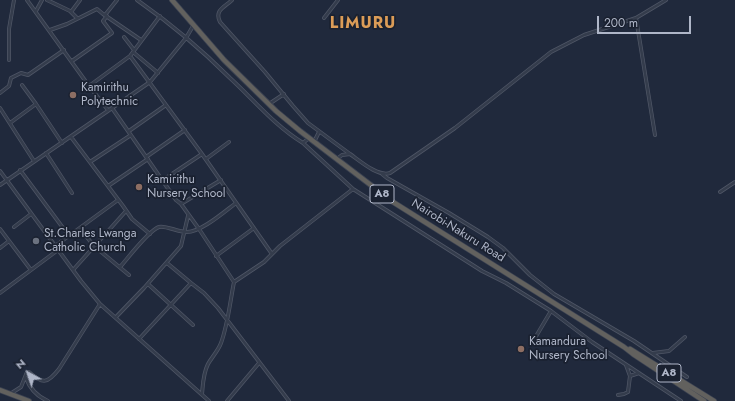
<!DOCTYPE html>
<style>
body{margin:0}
#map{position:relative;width:735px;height:401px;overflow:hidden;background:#20293c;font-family:Jost,sans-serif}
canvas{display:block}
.north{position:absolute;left:8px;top:353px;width:40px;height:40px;-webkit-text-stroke:3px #1a2130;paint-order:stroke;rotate:320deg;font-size:11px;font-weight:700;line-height:16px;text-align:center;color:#afb6c8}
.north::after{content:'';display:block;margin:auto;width:14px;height:18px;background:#afb6c8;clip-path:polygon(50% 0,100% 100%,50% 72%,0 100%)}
.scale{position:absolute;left:597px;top:16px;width:94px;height:18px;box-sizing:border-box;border:2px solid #afb6c8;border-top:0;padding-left:5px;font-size:12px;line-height:14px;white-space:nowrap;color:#afb6c8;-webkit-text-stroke:3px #1a2130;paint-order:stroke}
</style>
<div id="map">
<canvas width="735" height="401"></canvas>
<div class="north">N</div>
<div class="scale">200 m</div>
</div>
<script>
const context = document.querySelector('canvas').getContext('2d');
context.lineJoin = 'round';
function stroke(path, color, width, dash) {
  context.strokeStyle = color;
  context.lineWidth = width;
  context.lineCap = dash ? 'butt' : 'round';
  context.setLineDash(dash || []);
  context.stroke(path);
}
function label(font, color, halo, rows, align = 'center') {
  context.font = font + ' Jost,sans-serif';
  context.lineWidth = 3.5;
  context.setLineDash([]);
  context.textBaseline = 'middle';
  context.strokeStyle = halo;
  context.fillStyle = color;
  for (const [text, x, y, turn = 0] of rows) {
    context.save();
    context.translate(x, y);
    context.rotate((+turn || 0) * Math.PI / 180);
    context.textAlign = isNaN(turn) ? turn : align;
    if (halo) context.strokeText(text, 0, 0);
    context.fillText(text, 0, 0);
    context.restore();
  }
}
const minor = new Path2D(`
 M 27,0 L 89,86 L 108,110
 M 47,0 L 70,11 L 77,18
 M 137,0 C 170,23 201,49 230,78 C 254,100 275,126 303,143 L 309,138
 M 232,0 C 225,7 214,10 220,22 L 265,72 L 293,106 L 308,123 L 350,154
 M 36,11 L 42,0
 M 71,12 L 80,0
 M 105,15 L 117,0
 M 324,18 L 338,0
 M 636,18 L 655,135
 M 50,30 L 67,24 L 97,9 L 103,14 L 141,40
 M 124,37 L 134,50
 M 133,52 L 158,73
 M 130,56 L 202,154 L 272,254
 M 9,60 L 9,29 L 14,0
 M 72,61 L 112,33 L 103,21 L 107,16
 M 22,85 L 36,104
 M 89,86 L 130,56 L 160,16
 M 0,93 L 9,86 L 11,78 L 21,73 L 28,75 L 64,50
 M 269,104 L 284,94
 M 0,108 L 34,161
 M 112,108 L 176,200 L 181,204 L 199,229 L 234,282
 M 10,123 L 36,104 L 62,143
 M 129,131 L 166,105
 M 71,137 L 123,206 L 132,219 L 150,234
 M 314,142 L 319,132
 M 303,143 L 353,189 L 482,271 L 506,283 L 551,311 L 592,342 L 681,401
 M 46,153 L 72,193
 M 146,157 L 185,130
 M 206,159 L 229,142
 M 337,159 L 342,155 L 350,154 C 360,161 378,177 390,173 L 455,128 L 551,52 L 584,35 L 636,18 L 666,0
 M 90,162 L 131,135
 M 20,170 L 69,236
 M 0,171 L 81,281 L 100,304 L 209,401
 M 382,174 L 387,178 L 449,213 L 488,237 L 503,248 L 530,275 L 554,294 L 634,341 L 687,377
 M 163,180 L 202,154
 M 0,185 L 150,82 L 186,38 L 193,26
 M 108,186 L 148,159
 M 720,192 L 735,182
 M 181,204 L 221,180
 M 14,227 L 31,214
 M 0,229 L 31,270
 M 77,231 L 81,235 L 86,236 L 94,246 L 129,275
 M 55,246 L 118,200
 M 0,248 L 9,241
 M 216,256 L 254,228
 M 167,263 L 191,283
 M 120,267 C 128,258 149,230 159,227 C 165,225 178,232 186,232 C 200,233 224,212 236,203
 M 73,270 L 126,211
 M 148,284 L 193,325
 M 0,293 L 58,250
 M 116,317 L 144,288 L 181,246 L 188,216
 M 535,338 L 551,311
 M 139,339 L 191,283 L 204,293 L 218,308 L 289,401
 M 653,353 L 669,351 L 685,337
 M 626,365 L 630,376
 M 26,378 C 30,389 36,396 48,401
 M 10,394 L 21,387 L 27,372 L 29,372 C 43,385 48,383 59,369 L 100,304
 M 202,394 C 203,384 203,374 208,364 C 212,357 218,351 221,343 C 228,324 230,302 234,282 L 264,262 L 280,246 L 353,189
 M 618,395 L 624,394 L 628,392 L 630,376 L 639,373
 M 227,401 L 259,363`);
const trunk = new Path2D(`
 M 172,0 L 224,60 L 276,111 L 300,131 L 393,202 L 624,347 L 633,354 L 704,401
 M 630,349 L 714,401
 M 0,390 L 29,401`);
stroke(minor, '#4f5666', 4);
stroke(trunk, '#3c4353', 6);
stroke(minor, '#343c4c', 2.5);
stroke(trunk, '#62615e', 4.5);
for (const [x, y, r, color] of [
 [73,95,4,"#8d6e63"],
 [139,187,4,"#8d6e63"],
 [36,241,4,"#6b7280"],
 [521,349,4,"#8d6e63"]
]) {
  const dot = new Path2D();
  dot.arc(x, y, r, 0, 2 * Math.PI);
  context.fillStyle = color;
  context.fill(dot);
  stroke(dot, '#1a2130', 1.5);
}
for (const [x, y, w] of [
 [382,194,24],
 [669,373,24]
]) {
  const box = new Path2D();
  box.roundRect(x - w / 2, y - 9, w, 18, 3);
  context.fillStyle = '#1a2130';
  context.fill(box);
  stroke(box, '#afb6c8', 1);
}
label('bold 11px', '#afb6c8', null, [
 ["A8",382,194],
 ["A8",669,373]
]);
label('12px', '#afb6c8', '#1a2130', [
 ["Kamirithu",81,88],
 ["Polytechnic",81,102],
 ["Kamirithu",147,180],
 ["Nursery School",147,194],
 ["St.Charles Lwanga",44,234],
 ["Catholic Church",44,248],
 ["Kamandura",529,342],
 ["Nursery School",529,356]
], 'left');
label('12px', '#afb6c8', '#1a2130', [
 ["Nairobi-Nakuru Road",458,231,32]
]);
context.letterSpacing = '1px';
label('bold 16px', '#db9c57', '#1a2130', [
 ["LIMURU",363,24]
]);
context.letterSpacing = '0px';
</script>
